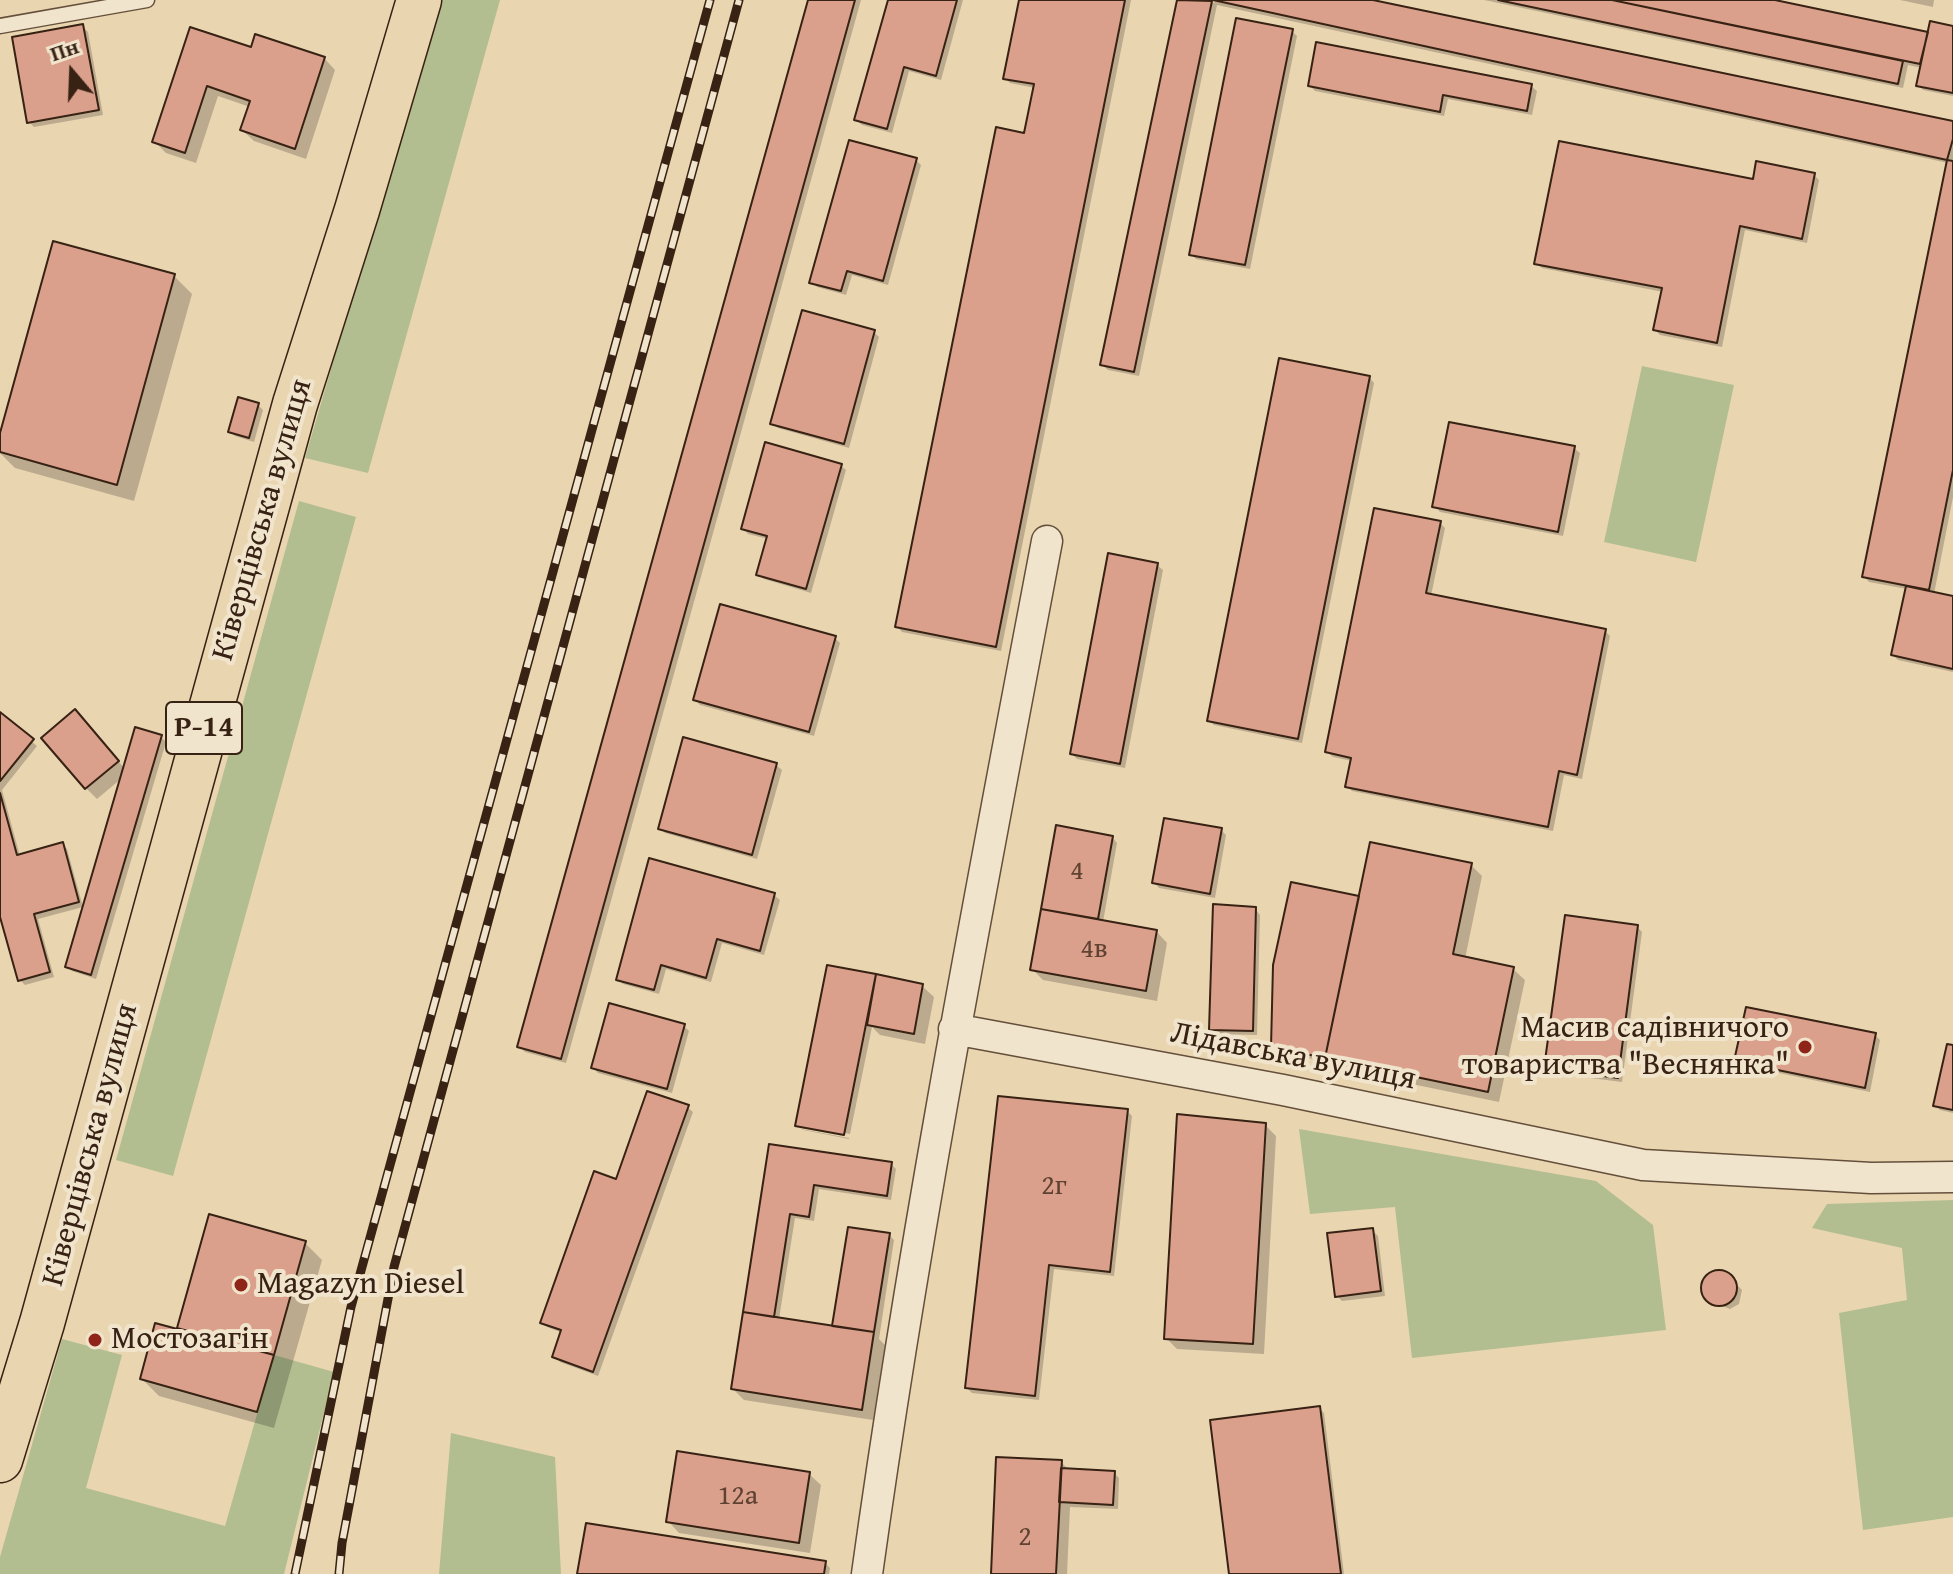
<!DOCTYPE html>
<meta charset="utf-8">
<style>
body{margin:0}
#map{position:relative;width:1953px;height:1574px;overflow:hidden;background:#ead5b1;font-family:"Gentium Book Plus",serif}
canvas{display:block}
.north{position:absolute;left:32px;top:32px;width:80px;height:80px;-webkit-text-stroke:6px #f1e4cc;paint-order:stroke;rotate:341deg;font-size:22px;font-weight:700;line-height:32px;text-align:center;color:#372214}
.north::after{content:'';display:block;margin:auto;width:28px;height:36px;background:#372214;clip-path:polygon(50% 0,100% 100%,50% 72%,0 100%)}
</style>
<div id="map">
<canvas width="1953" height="1574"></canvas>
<div class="north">Пн</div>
</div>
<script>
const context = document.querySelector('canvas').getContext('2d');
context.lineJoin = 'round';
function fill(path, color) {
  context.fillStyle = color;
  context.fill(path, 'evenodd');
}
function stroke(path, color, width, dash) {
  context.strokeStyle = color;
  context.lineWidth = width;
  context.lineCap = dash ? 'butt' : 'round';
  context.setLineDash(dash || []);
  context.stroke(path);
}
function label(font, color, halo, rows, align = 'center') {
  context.font = font + ' "Gentium Book Plus",serif';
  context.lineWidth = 8;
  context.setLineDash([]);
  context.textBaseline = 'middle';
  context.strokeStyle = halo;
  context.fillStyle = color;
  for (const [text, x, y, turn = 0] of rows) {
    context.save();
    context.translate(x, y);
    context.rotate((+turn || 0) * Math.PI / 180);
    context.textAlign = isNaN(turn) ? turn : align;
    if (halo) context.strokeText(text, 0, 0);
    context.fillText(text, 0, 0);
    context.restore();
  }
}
fill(new Path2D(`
 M 439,0 L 500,0 L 368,473 L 305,458 Z
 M 1642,366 L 1734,385 L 1696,562 L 1604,542 Z
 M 299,501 L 356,517 L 173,1176 L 116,1160 Z
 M 1299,1129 L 1596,1181 L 1653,1225 L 1666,1330 L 1412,1358 L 1395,1207 L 1310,1214 Z
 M 1953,1200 L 1953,1517 L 1863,1530 L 1839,1313 L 1907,1300 L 1902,1248 L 1812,1228 L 1827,1204 Z
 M 62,1339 L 122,1355 L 86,1488 L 225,1526 L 274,1355 L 334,1372 L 284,1574 L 0,1574 L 0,1557 Z
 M 451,1433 L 555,1457 L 561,1574 L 439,1574 Z`), '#b2be8f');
fill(new Path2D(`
 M 810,0 L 861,0 L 566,1063 L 525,1052 L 520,1047 Z
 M 890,0 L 963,0 L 941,80 L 909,71 L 892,133 L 862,125 L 856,120 Z
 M 1021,0 L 1131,0 L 1001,651 L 902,632 L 897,626 L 1026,135 L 1035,88 L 1010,83 L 1005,78 Z
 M 1179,0 L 1214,3 L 1215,0 L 1364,0 L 1953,123 L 1953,497 L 1934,594 L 1953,598 L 1953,672 L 1898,660 L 1893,655 L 1907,589 L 1869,582 L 1864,576 L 1948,163 L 1217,5 L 1139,376 L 1108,370 L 1102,365 Z
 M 1484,0 L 1766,0 L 1929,34 L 1953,28 L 1953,96 L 1923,90 L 1918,85 L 1922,68 L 1908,65 L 1903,88 Z
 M 1900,0 L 1934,0 L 1933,7 Z
 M 82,26 L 88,32 L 103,115 L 34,127 L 29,122 Z
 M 191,30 L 252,50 L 324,58 L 335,70 L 306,159 L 254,141 L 242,130 L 250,107 L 218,96 L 196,163 L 166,153 L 154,141 Z
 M 1292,31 L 1297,36 L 1250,269 L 1196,259 L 1191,254 Z
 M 1310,86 L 1531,86 L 1537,91 L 1532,115 L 1448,99 L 1444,116 L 1315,91 Z
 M 916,160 L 921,165 L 888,285 L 852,275 L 846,295 L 817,287 L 812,282 Z
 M 1814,175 L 1819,180 L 1807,243 L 1745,230 L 1722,347 L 1660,335 L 1655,330 L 1663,292 L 1542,268 L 1536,263 L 1754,182 Z
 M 174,276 L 192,294 L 134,501 L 15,468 L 0,453 L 0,440 Z
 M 874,332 L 879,337 L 849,448 L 778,428 L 772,423 Z
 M 1369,377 L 1374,383 L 1302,743 L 1214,725 L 1209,720 Z
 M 258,405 L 263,410 L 254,442 L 235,436 L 230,431 Z
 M 1574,448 L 1580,453 L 1563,536 L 1440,512 L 1435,506 Z
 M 840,465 L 846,470 L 811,593 L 764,579 L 758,574 L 768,539 L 748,534 L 743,528 Z
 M 1440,523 L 1445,528 L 1431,596 L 1605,631 L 1610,636 L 1582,779 L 1564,775 L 1553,831 L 1352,791 L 1347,786 L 1352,761 L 1333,757 L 1327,752 Z
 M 1157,565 L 1163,570 L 1125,768 L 1077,759 L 1072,754 Z
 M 835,638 L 840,643 L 814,736 L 700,705 L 695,700 Z
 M 0,715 L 37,746 L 2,790 L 20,856 L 62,844 L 67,849 L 83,907 L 38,919 L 54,977 L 25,985 L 20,980 L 0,910 Z
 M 86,723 L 125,769 L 161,737 L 166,742 L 96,979 L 72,971 L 67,966 L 122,778 L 97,799 L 86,788 Z
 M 776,765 L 782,770 L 757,859 L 665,833 L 660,828 Z
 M 1058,827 L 1112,837 L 1117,843 L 1103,922 L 1156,931 L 1167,943 L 1157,1001 L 1043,980 L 1032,969 Z
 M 1221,830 L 1226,835 L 1215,898 L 1159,888 L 1154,882 Z
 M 1471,865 L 1482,876 L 1465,959 L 1513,969 L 1525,980 L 1499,1102 L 1339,1069 L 1332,1063 L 1279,1052 L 1273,1047 Z
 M 774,895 L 780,900 L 764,955 L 722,943 L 711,982 L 666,969 L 659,994 L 623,984 L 618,979 Z
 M 1255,909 L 1260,915 L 1257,1035 L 1217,1034 L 1211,1029 Z
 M 1637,927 L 1642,932 L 1622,1082 L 1551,1073 L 1546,1068 Z
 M 875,976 L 878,979 L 922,986 L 934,997 L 925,1044 L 880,1035 L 872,1027 L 850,1134 L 801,1125 L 801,1128 L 797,1125 Z
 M 684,1026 L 689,1031 L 672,1093 L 598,1073 L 593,1068 Z
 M 1875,1035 L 1880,1040 L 1870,1092 L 1741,1065 L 1736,1060 Z
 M 1953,1047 L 1953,1113 L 1940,1110 L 1935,1105 Z
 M 687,1107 L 693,1112 L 598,1376 L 560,1362 L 555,1356 L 563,1333 L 547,1327 L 542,1322 L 617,1181 Z
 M 1127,1111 L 1132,1116 L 1114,1276 L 1054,1269 L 1039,1400 L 972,1393 L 967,1388 Z
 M 1265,1125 L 1276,1136 L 1264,1354 L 1177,1349 L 1166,1338 Z
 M 801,1129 L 849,1138 L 849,1139 L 803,1130 Z
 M 771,1146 L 891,1164 L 896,1169 L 891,1200 L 819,1189 L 814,1221 L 795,1218 L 779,1319 L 838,1329 L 889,1235 L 894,1240 L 879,1339 L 885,1345 L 873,1420 L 744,1400 L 733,1389 Z
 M 210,1216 L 305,1243 L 322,1260 L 274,1428 L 159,1396 L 142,1379 L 178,1331 Z
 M 1373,1231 L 1378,1236 L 1385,1296 L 1342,1301 L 1337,1296 Z
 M 1713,1273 L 1726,1273 L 1742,1290 L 1739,1304 L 1730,1309 L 1709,1301 L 1703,1292 L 1705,1280 Z
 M 1319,1408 L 1324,1413 L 1344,1574 L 1231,1574 Z
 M 1061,1462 L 1070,1471 L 1114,1473 L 1119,1478 L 1118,1509 L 1070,1507 L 1067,1574 L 993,1574 Z
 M 809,1474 L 821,1485 L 810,1553 L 679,1533 L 668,1521 Z
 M 825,1563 L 830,1568 L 829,1574 L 579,1574 Z`), '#0003');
const building = new Path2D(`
 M 808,0 L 855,0 L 561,1059 L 517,1047 Z
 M 888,0 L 957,0 L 936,76 L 904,67 L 887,129 L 854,120 Z
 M 1019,0 L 1125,0 L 996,647 L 895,627 L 996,127 L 1024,133 L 1034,84 L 1003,79 Z
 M 1177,0 L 1212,1 L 1134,372 L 1100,365 Z
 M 1213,0 L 1373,0 L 1953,121 L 1953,139 L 1947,160 Z
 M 1498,0 L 1612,0 L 1903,61 L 1898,84 Z
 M 1612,0 L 1775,0 L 1928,32 L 1920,64 Z
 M 1236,18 L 1293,29 L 1245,265 L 1189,255 Z
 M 1930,21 L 1953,26 L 1953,93 L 1916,86 Z
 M 83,24 L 99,110 L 27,123 L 12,37 Z
 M 190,27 L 251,47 L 255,34 L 325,57 L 295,149 L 240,130 L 250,101 L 207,86 L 185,153 L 152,142 Z
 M 1316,42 L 1532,84 L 1527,111 L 1443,95 L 1440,112 L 1308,86 Z
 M 849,140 L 917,158 L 883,281 L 847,271 L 841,291 L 809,283 Z
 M 1559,141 L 1753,179 L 1756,161 L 1815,173 L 1802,239 L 1740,226 L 1717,343 L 1653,330 L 1662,288 L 1534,264 Z
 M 1947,160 L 1953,161 L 1953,470 L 1929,590 L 1862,577 Z
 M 53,241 L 175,274 L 117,485 L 0,452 L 0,433 Z
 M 802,310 L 875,330 L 844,444 L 770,424 Z
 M 1279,358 L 1370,376 L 1298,739 L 1207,721 Z
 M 238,397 L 259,403 L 249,438 L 228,432 Z
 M 1449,422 L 1575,446 L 1558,532 L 1432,507 Z
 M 765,442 L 842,464 L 806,589 L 756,575 L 767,536 L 741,529 Z
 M 1374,508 L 1441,521 L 1426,593 L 1606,629 L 1577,775 L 1559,771 L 1548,827 L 1345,787 L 1351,758 L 1325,752 Z
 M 1108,553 L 1158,563 L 1120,764 L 1070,754 Z
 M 1906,586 L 1953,596 L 1953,669 L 1891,655 Z
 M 720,604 L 836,636 L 809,732 L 693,700 Z
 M 75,709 L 119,761 L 85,789 L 41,738 Z
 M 0,712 L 34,739 L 0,781 Z
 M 135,727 L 162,735 L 91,975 L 65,967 Z
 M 683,737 L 777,763 L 752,855 L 658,829 Z
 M 0,793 L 17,855 L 63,842 L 79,902 L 34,914 L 50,972 L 18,981 L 0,917 Z
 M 1164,818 L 1222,828 L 1210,894 L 1152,883 Z
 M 1056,825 L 1113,836 L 1098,919 L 1041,909 Z
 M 1370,842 L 1472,863 L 1453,954 L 1514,967 L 1488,1092 L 1325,1058 Z
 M 649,858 L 775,893 L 760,951 L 717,939 L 706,978 L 661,965 L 654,990 L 616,980 Z
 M 1291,882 L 1359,896 L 1325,1058 L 1271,1047 L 1273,965 Z
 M 1213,904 L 1256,907 L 1253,1031 L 1209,1030 Z
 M 1041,909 L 1157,930 L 1146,991 L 1030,970 Z
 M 1565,915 L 1638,925 L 1618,1078 L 1544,1068 Z
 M 827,965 L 876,974 L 844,1135 L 795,1126 Z
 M 876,974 L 923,984 L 914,1034 L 867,1025 Z
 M 609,1003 L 685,1024 L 667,1089 L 591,1068 Z
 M 1746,1007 L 1876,1033 L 1865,1088 L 1734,1061 Z
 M 1947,1044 L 1953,1045 L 1953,1110 L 1933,1106 Z
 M 647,1091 L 689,1105 L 593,1372 L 552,1357 L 561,1330 L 540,1323 L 594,1171 L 616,1179 Z
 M 998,1096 L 1128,1109 L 1110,1272 L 1049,1265 L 1035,1396 L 965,1388 Z
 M 1177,1114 L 1266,1123 L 1253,1344 L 1164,1339 Z
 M 769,1144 L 892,1162 L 887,1196 L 814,1185 L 809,1217 L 790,1214 L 774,1317 L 743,1312 Z
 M 209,1214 L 306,1241 L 274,1355 L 177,1328 Z
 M 848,1227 L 890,1233 L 874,1332 L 832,1326 Z
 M 1373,1228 L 1381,1291 L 1335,1297 L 1327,1233 Z
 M1701 1288a18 18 0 1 1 36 0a18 18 0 1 1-36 0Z
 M 743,1312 L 874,1332 L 862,1410 L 731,1389 Z
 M 155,1323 L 274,1355 L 257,1412 L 140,1379 Z
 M 1320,1406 L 1341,1574 L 1229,1574 L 1210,1420 Z
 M 677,1451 L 810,1472 L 799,1543 L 666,1522 Z
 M 996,1457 L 1062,1460 L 1056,1574 L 991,1574 Z
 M 1061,1468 L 1115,1471 L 1113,1505 L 1059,1502 Z
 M 586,1523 L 826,1561 L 824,1574 L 577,1574 Z`);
fill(building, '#daa08b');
stroke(building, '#372214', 2);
const service = new Path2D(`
 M 0,26 L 147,0`);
const minor = new Path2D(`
 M 954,1029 L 1283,1090 L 1643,1165 L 1871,1178 L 1953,1177
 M 867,1574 C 915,1228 982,884 1047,541`);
const primary = new Path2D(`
 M 0,1460 L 42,1323 L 295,404 L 357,210 L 419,0`);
stroke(service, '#644f3b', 17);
stroke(minor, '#644f3b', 33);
stroke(primary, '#372214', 47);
stroke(service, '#f1e4cc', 14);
stroke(minor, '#f1e4cc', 30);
stroke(primary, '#ead5b1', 44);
const rail = new Path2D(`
 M 295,1574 L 351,1307 L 710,0
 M 339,1574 L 342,1543 L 394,1267 L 739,0`);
stroke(rail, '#372214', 9);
stroke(rail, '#f1e4cc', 6, [18]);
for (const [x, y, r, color] of [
 [1805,1047,8,"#8f2418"],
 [241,1285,8,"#8f2418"],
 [95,1340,8,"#8f2418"]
]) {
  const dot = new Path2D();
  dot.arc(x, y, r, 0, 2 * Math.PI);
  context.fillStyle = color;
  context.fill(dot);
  stroke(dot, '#f1e4cc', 3);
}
label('28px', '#604232', null, [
 ["4",1077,872],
 ["4в",1094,950],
 ["2г",1054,1187],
 ["12а",738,1497],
 ["2",1025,1538]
]);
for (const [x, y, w] of [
 [204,728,76]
]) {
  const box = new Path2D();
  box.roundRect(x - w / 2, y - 26, w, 52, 6);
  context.fillStyle = '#f1e4cc';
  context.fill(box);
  stroke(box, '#372214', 2);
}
label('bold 30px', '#372214', null, [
 ["Р-14",204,728]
]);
label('32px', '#372214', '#f1e4cc', [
 ["Ківерцівська вулиця",263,520,-74],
 ["Лідавська вулиця",1293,1057,11],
 ["Ківерцівська вулиця",91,1145,-75]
]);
label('32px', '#372214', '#f1e4cc', [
 ["Масив садівничого",1789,1029,"right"],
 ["товариства \"Веснянка\"",1789,1066,"right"],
 ["Magazyn Diesel",257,1285],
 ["Мостозагін",111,1340]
], 'left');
</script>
